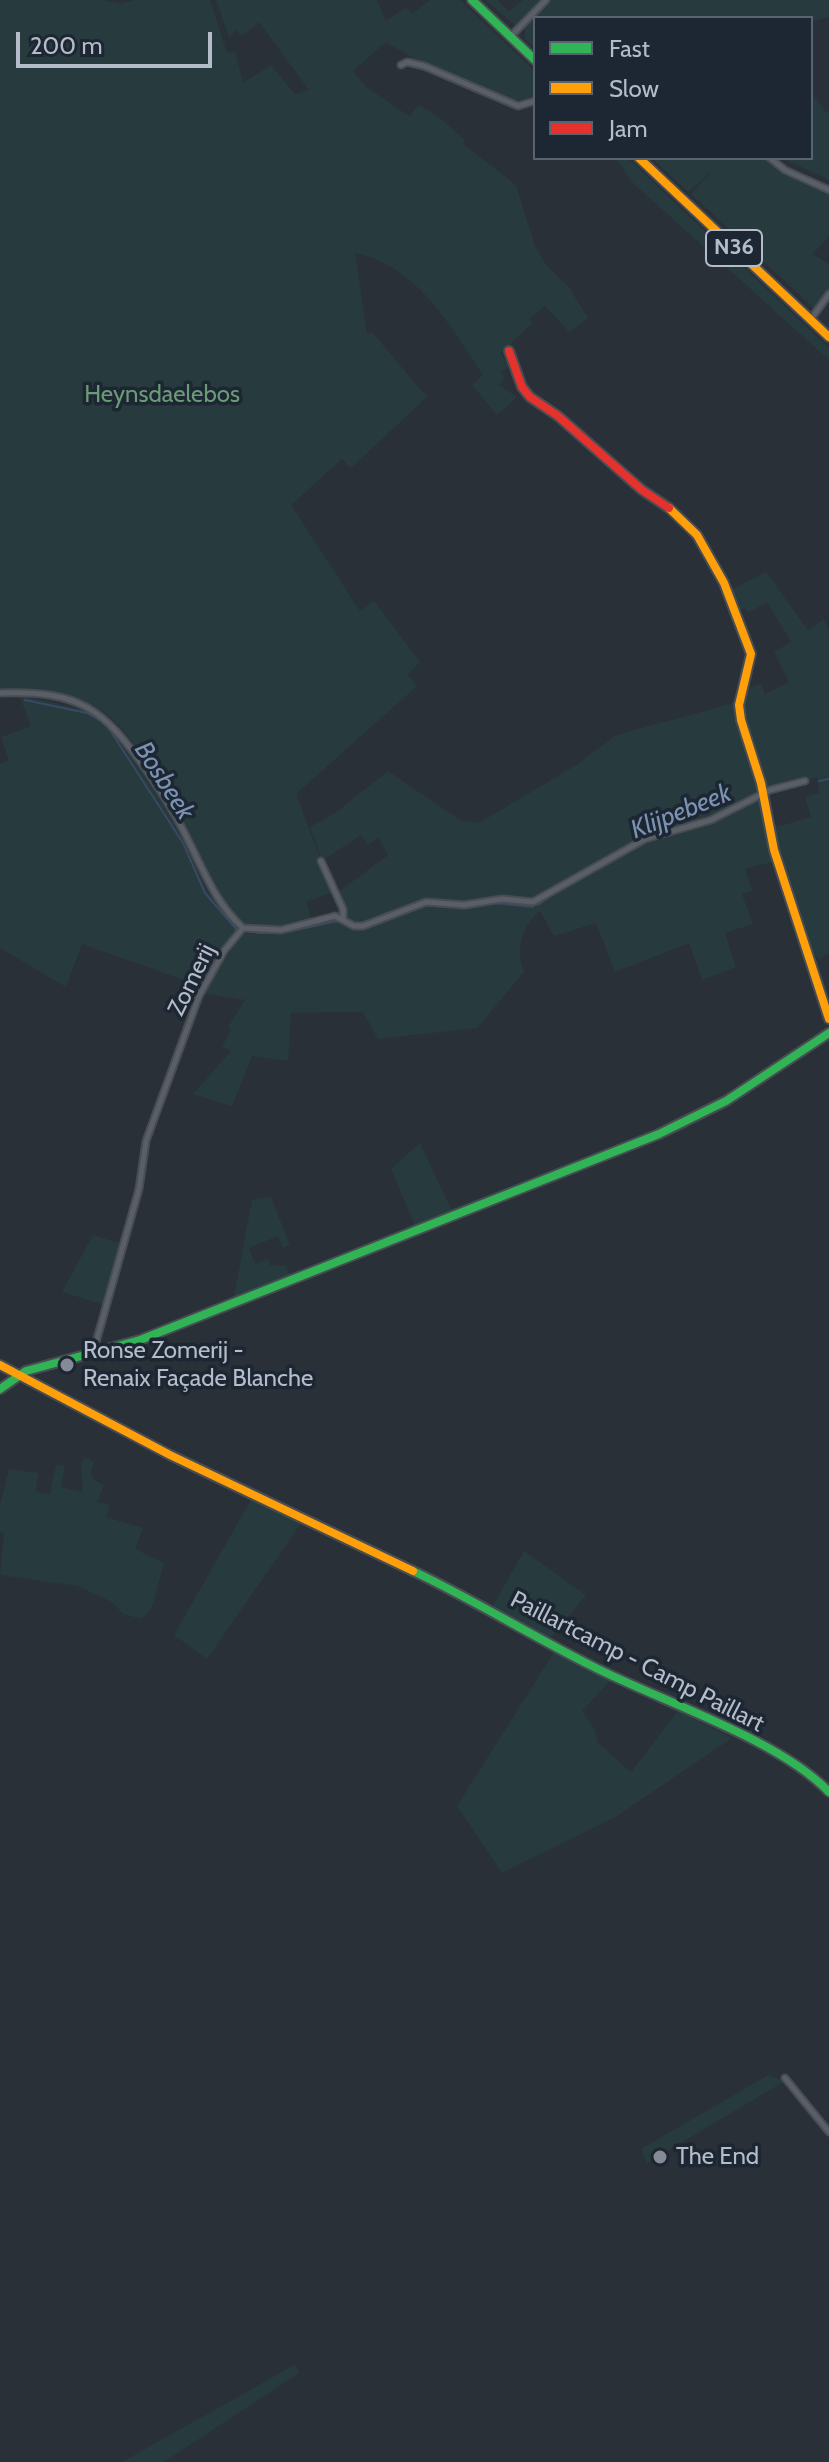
<!DOCTYPE html>
<meta charset="utf-8">
<style>
body{margin:0}
#map{position:relative;width:829px;height:2462px;overflow:hidden;background:#2a3038;font-family:Cabin,sans-serif}
canvas{display:block}
.legend{position:absolute;left:533px;top:16px;width:280px;height:144px;box-sizing:border-box;background:#1d2633;border:2px solid #59626f;margin:0;padding:10px 14px;list-style:none;font-size:24px;color:#b4bcc9}
.legend li{display:flex;align-items:center;gap:16px;height:40px}
.legend b{width:40px;border:2px solid #59626f}
.scale{position:absolute;left:16px;top:32px;width:196px;height:36px;box-sizing:border-box;border:4px solid #b4bcc9;border-top:0;padding-left:10px;font-size:24px;line-height:28px;white-space:nowrap;color:#b4bcc9;-webkit-text-stroke:6px #1d2633;paint-order:stroke}
</style>
<div id="map">
<canvas width="829" height="2462"></canvas>
<ul class="legend">
<li><b style="height:10px;background:#30b455"></b>Fast</li>
<li><b style="height:10px;background:#ff9f0a"></b>Slow</li>
<li><b style="height:10px;background:#e5322d"></b>Jam</li>
</ul>
<div class="scale">200 m</div>
</div>
<script>
const context = document.querySelector('canvas').getContext('2d');
context.lineJoin = 'round';
function fill(path, color) {
  context.fillStyle = color;
  context.fill(path, 'evenodd');
}
function stroke(path, color, width, dash) {
  context.strokeStyle = color;
  context.lineWidth = width;
  context.lineCap = dash ? 'butt' : 'round';
  context.setLineDash(dash || []);
  context.stroke(path);
}
function label(font, color, halo, rows, align = 'center') {
  context.font = font + ' Cabin,sans-serif';
  context.lineWidth = 7;
  context.setLineDash([]);
  context.textBaseline = 'middle';
  context.strokeStyle = halo;
  context.fillStyle = color;
  for (const [text, x, y, turn = 0] of rows) {
    context.save();
    context.translate(x, y);
    context.rotate((+turn || 0) * Math.PI / 180);
    context.textAlign = isNaN(turn) ? turn : align;
    if (halo) context.strokeText(text, 0, 0);
    context.fillText(text, 0, 0);
    context.restore();
  }
}
fill(new Path2D(`
 M 0,0 L 103,0 L 121,4 L 134,0 L 210,0 L 227,53 L 235,51 L 243,83 L 271,65 L 295,94 L 309,90 L 259,22 L 242,36 L 236,30 L 229,37 L 216,0 L 377,0 L 386,21 L 406,7 L 412,14 L 430,0 L 460,0 L 535,71 L 535,99 C 514,111 408,57 386,42 L 353,71 L 366,87 L 409,116 L 419,105 L 439,117 L 465,140 L 463,144 L 516,185 L 535,246 L 546,265 L 568,286 L 588,318 L 569,332 L 545,306 L 529,319 L 532,324 L 500,353 L 509,366 L 501,372 L 505,378 L 499,385 L 517,397 L 497,415 L 472,385 L 483,375 C 450,326 418,266 355,253 L 367,334 L 372,332 L 427,397 L 351,468 L 342,459 L 291,505 L 360,611 L 374,601 L 420,662 L 408,675 L 417,686 L 296,794 L 333,892 L 306,902 L 312,921 C 291,926 267,934 246,925 C 226,915 212,887 203,867 C 181,825 140,735 101,710 C 75,694 30,688 0,691 Z
 M 485,0 L 497,0 L 509,11 L 523,0 L 543,0 L 516,26 Z
 M 549,0 L 829,0 L 829,17 L 811,22 L 811,18 L 535,18 L 535,48 L 525,39 L 525,27 Z
 M 813,95 L 826,112 L 829,111 L 829,180 L 782,158 L 811,158 Z
 M 615,158 L 627,158 L 634,164 L 829,348 L 829,360 L 633,183 Z
 M 652,158 L 768,158 L 829,191 L 829,236 L 813,254 L 829,264 L 829,291 L 815,309 L 691,194 L 713,170 L 688,192 Z
 M 584,434 L 653,493 L 683,511 L 706,543 L 731,590 L 766,572 L 808,630 L 824,619 L 829,631 L 829,953 L 819,960 L 816,955 L 809,958 L 770,829 L 811,817 L 805,797 L 819,793 L 818,777 L 766,791 L 741,711 L 745,689 L 761,684 L 765,694 L 789,682 L 774,652 L 791,642 L 767,602 L 748,613 L 744,608 L 738,611 L 697,533 L 581,437 Z
 M 665,509 C 699,521 747,619 749,655 C 750,673 734,691 737,708 C 742,735 758,764 759,791 L 712,818 L 647,836 L 538,898 L 495,898 L 463,904 L 424,901 L 365,924 L 350,923 L 337,893 L 388,855 L 378,837 L 368,845 L 361,835 L 322,861 L 310,827 L 335,813 L 388,771 L 460,820 L 479,823 L 578,764 L 616,735 L 731,704 C 740,691 747,668 745,651 C 740,613 698,530 665,509 Z
 M 19,695 L 90,711 L 118,729 L 125,746 L 172,815 L 207,890 L 239,929 L 223,947 L 201,986 L 82,944 L 66,987 L 0,948 L 0,764 L 9,760 L 1,737 L 31,726 Z
 M 755,800 L 760,802 L 776,861 L 745,869 L 752,891 L 742,894 L 753,924 L 725,933 L 736,967 L 702,980 L 689,943 L 615,972 L 596,923 L 554,936 L 540,911 C 520,928 516,948 524,972 L 477,1028 L 378,1039 L 363,1012 L 291,1013 L 288,1061 L 252,1056 L 232,1106 L 193,1094 L 231,1051 L 222,1047 L 231,1030 L 228,1027 L 245,1000 L 202,993 L 242,934 L 278,931 L 331,919 L 353,928 L 427,903 L 465,907 L 498,901 L 535,903 L 642,842 L 686,829 Z
 M 420,1143 L 451,1209 L 596,1154 L 405,1229 L 414,1223 L 391,1169 Z
 M 271,1197 L 290,1245 L 283,1248 L 278,1236 L 249,1248 L 255,1264 L 268,1259 L 271,1266 L 286,1265 L 290,1275 L 228,1300 L 234,1296 L 252,1200 Z
 M 93,1235 L 122,1244 L 105,1305 L 62,1292 Z
 M 85,1457 L 94,1462 L 91,1473 L 94,1480 L 104,1485 L 97,1502 L 110,1505 L 106,1517 L 143,1528 L 135,1549 L 164,1563 L 152,1607 L 142,1619 L 123,1614 L 112,1602 L 78,1586 L 0,1575 L 4,1533 L 0,1532 L 0,1506 L 9,1469 L 38,1473 L 36,1492 L 50,1494 L 56,1465 L 65,1466 L 61,1487 L 83,1492 L 81,1463 Z
 M 252,1498 L 302,1522 L 207,1659 L 174,1635 Z
 M 524,1551 L 586,1595 L 550,1638 L 491,1609 Z
 M 556,1649 L 610,1681 L 582,1711 L 594,1728 L 598,1743 L 631,1772 L 678,1711 L 732,1738 L 617,1816 L 502,1873 L 457,1806 Z
 M 768,2075 L 785,2081 L 647,2163 L 641,2149 Z
 M 296,2364 L 299,2373 L 164,2462 L 122,2462 Z`), '#273a3e');
stroke(new Path2D(`
 M 820,183 L 829,187
 M 25,700 L 87,713 L 106,724 L 183,843 L 205,893 L 236,929
 M 819,781 L 829,779
 M 668,835 L 715,821 L 755,801
 M 604,865 L 643,843
 M 538,905 L 553,894
 M 445,906 L 468,908 L 494,903 L 533,907
 M 347,925 L 362,929 L 378,923
 M 257,933 L 287,932 L 338,921`), '#384963', 2);
const street = new Path2D(`
 M 511,36 L 546,0
 M 401,65 L 407,62 L 424,66 L 518,106 L 535,101
 M 770,158 L 785,170 L 829,190
 M 811,319 L 829,294
 M 0,693 C 80,690 104,709 147,771 C 162,793 177,816 188,840 C 205,873 215,902 243,928
 M 321,861 L 343,909 L 343,919
 M 243,928 L 281,930 L 335,916 L 354,926 L 363,926 L 426,902 L 464,905 L 502,899 L 533,902 L 645,839 L 711,820 L 770,790 L 805,781
 M 93,1353 L 139,1189 L 146,1141 L 199,996 L 224,951 L 243,928
 M 785,2078 L 829,2132`);
const fast = new Path2D(`
 M 472,0 L 535,60
 M 0,1389 L 26,1371 L 140,1340 L 659,1134 L 726,1101 L 829,1033
 M 413,1571 C 474,1600 532,1636 592,1666 C 660,1701 779,1739 829,1792`);
const slow = new Path2D(`
 M 639,158 L 829,337
 M 669,508 L 697,535 L 724,583 L 751,654 L 739,705 L 741,720 L 761,783 L 774,850 L 829,1019
 M 0,1365 L 170,1455 L 413,1571`);
const jam = new Path2D(`
 M 509,351 L 522,387 L 530,397 L 558,416 L 642,490 L 669,508`);
stroke(street, '#484c53', 9);
stroke(fast, '#484c53', 12);
stroke(slow, '#484c53', 12);
stroke(jam, '#484c53', 12);
stroke(street, '#5a5e66', 5);
stroke(fast, '#30b455', 8);
stroke(slow, '#ff9f0a', 8);
stroke(jam, '#e5322d', 8);
for (const [x, y, r, color] of [
 [67,1365,8,"#848b96"],
 [660,2157,8,"#848b96"]
]) {
  const dot = new Path2D();
  dot.arc(x, y, r, 0, 2 * Math.PI);
  context.fillStyle = color;
  context.fill(dot);
  stroke(dot, '#1d2633', 3);
}
for (const [x, y, w] of [
 [734,248,56]
]) {
  const box = new Path2D();
  box.roundRect(x - w / 2, y - 18, w, 36, 6);
  context.fillStyle = '#1d2633';
  context.fill(box);
  stroke(box, '#b4bcc9', 2);
}
label('bold 22px', '#b4bcc9', null, [
 ["N36",734,248]
]);
label('24px', '#6b9a76', '#1d2633', [
 ["Heynsdaelebos",162,395]
]);
label('24px', '#b4bcc9', '#1d2633', [
 ["Zomerij",192,980,-64],
 ["Paillartcamp - Camp Paillart",637,1662,27]
]);
label('24px', '#b4bcc9', '#1d2633', [
 ["Ronse Zomerij -",83,1351],
 ["Renaix Façade Blanche",83,1379],
 ["The End",676,2157]
], 'left');
label('italic 26px', '#7c92b1', '#1d2633', [
 ["Bosbeek",164,781,57],
 ["Klijpebeek",681,812,-22]
]);
</script>
